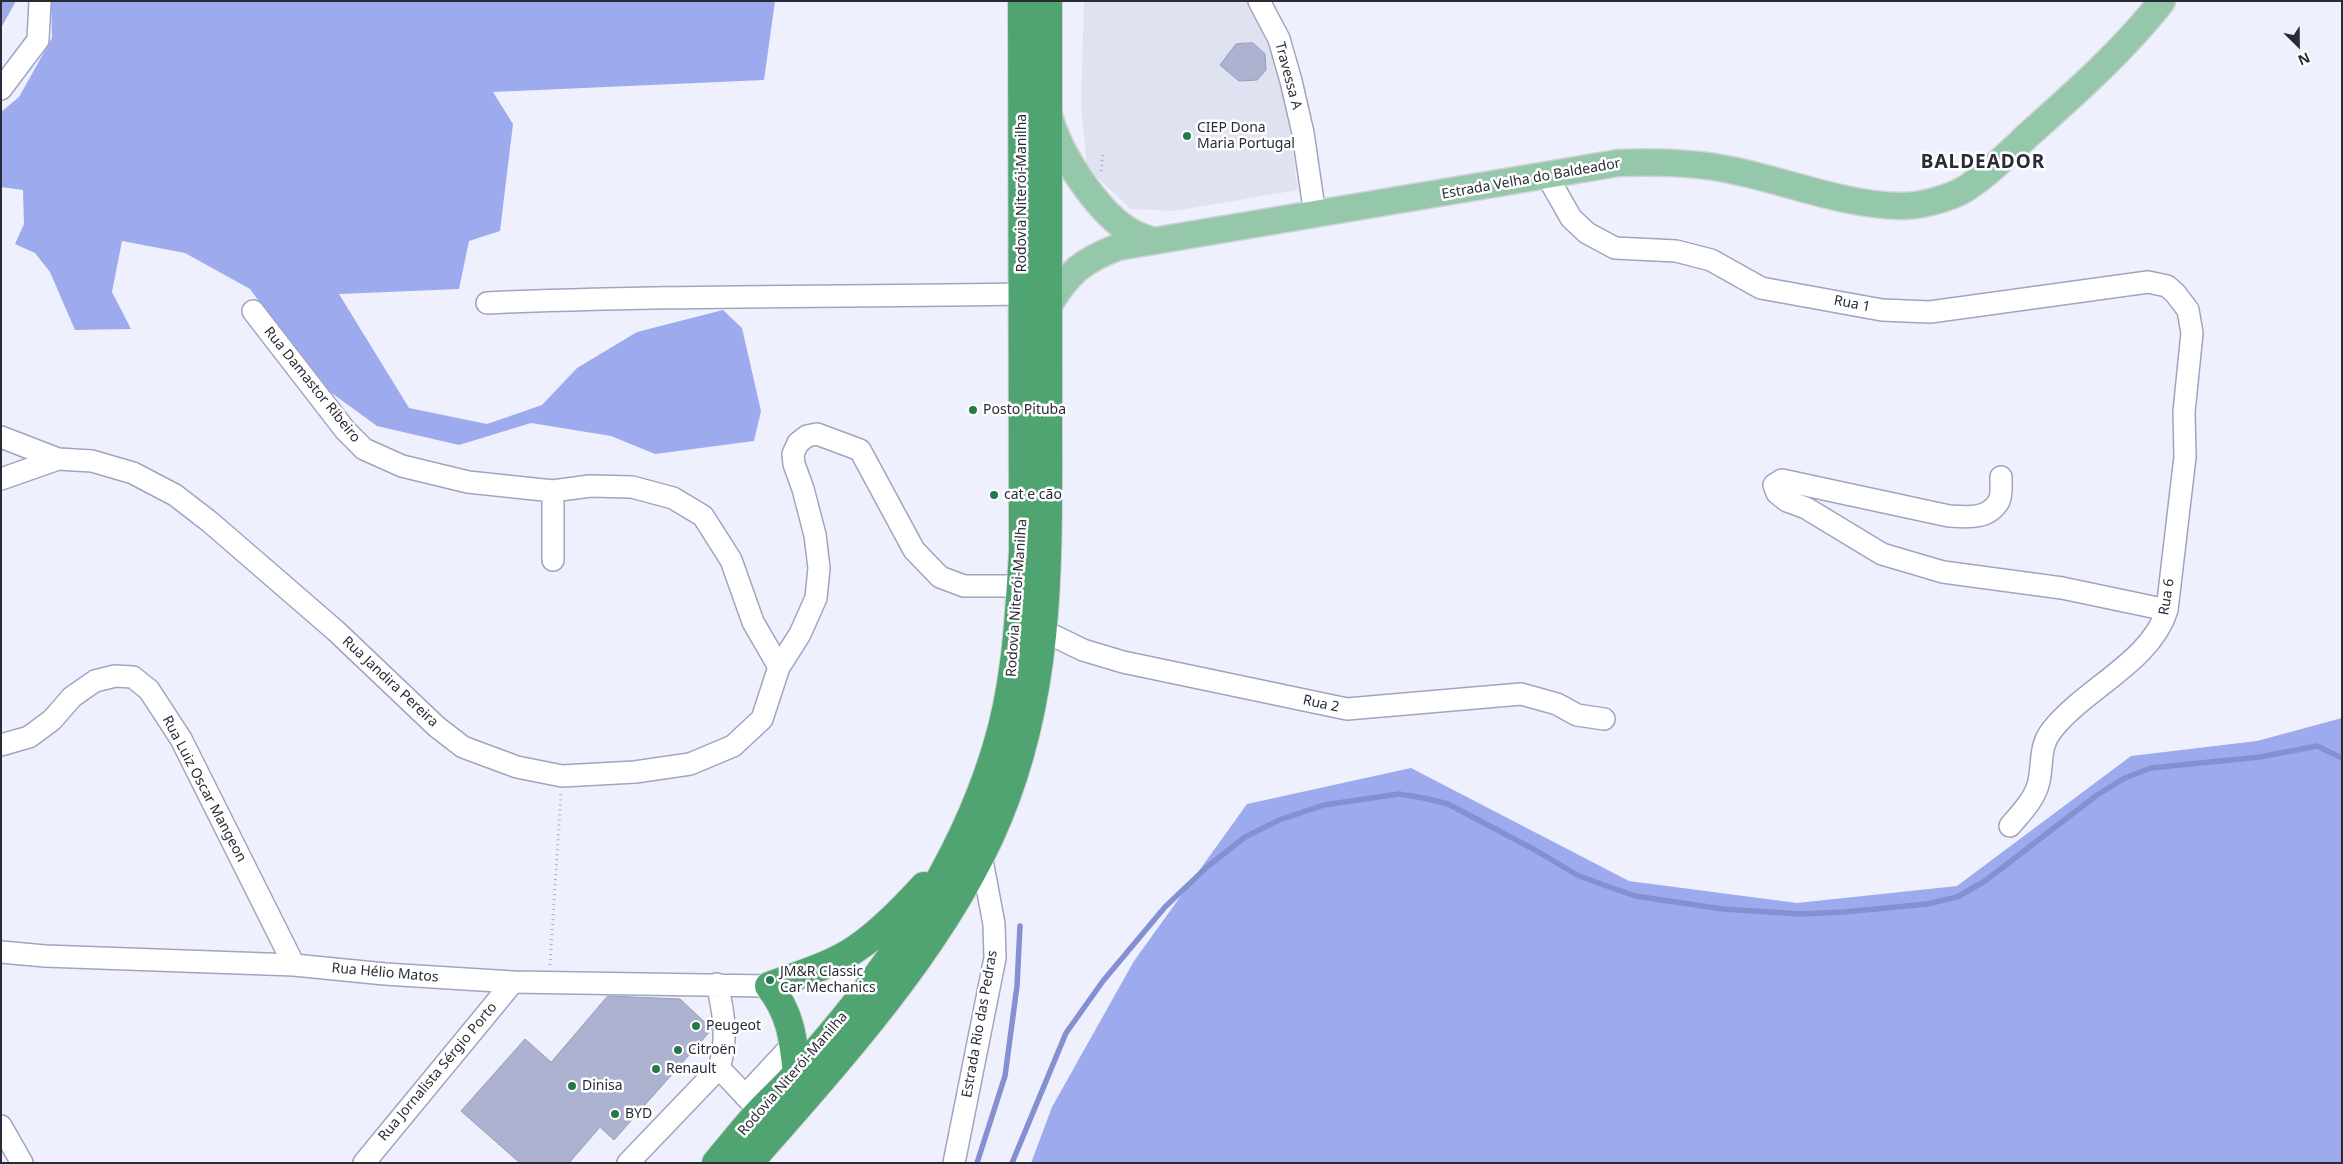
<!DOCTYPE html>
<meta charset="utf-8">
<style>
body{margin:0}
#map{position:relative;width:2343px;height:1164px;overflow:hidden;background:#eef1fd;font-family:"Noto Sans",sans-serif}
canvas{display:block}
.frame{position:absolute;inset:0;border:2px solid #292c37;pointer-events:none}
.north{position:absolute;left:2273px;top:20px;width:50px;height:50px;-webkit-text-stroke:4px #fff;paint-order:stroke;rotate:157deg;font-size:14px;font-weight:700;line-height:20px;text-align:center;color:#292c37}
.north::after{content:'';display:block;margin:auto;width:18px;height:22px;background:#292c37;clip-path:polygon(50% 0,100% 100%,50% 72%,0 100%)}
</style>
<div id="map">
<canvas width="2343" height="1164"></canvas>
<div class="frame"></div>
<div class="north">N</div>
</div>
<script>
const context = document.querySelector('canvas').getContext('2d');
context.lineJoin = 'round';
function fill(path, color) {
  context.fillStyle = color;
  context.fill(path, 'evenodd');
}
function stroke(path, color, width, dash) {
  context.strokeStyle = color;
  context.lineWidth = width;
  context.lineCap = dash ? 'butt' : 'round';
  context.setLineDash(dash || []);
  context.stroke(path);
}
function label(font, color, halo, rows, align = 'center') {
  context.font = font + ' "Noto Sans",sans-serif';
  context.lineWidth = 5;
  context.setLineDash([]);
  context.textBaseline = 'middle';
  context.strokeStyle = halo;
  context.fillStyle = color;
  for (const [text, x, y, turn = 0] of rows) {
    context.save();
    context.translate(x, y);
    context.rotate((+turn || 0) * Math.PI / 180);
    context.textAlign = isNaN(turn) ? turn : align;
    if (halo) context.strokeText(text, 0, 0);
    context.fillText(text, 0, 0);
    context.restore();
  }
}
fill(new Path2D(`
 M 1084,1 L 1256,1 L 1270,41 L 1285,97 L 1298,190 L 1174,211 L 1131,209 L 1087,168 L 1081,104 Z`), '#dfe2f1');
fill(new Path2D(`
 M 1,1 L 16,1 L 1,28 Z
 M 51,1 L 775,1 L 764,80 L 493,92 L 513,124 L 500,231 L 469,241 L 459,289 L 339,294 L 409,408 L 487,424 L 542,405 L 577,368 L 637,332 L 723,310 L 742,328 L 761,411 L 754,441 L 655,454 L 611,436 L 531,423 L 459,445 L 377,426 L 322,386 L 250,289 L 185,253 L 122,241 L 112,292 L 131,329 L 75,330 L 50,272 L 35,253 L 15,244 L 24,224 L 23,190 L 1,187 L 1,112 L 19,97 L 52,38 Z
 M 2342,718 L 2342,1163 L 1031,1163 L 1052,1107 L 1134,961 L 1247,804 L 1411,768 L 1629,881 L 1797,903 L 1957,886 L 2131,756 L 2257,741 Z`), '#9eaaee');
stroke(new Path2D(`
 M 977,1163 L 1005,1076 L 1017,986 L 1020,926
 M 1012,1163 L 1066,1033 L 1103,981 L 1165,907 L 1207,867 L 1245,837 L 1279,820 L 1324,805 L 1399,794 L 1424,798 L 1448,804 L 1535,850 L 1579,876 L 1635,896 L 1723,909 L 1801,914 L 1844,912 L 1927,904 L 1957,897 L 1985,881 L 2097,795 L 2125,778 L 2151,768 L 2260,757 L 2317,746 L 2342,758`), '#8490d2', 5.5);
const building = new Path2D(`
 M 1253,43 L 1265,54 L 1266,70 L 1257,80 L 1239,81 L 1220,65 L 1236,44 Z
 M 608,996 L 680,999 L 712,1029 L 614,1140 L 600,1127 L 569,1163 L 520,1163 L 461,1111 L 525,1039 L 551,1062 Z`);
fill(building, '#acb2cf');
stroke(building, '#969cb8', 1);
const minor = new Path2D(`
 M 1259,1 L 1279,39 L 1291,81 L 1303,133 L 1315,215
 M 1,89 L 38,40 L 40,1
 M 1546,174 L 1571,218 L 1587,233 L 1615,248 L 1676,251 L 1711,260 L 1761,288 L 1882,310 L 1930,312 L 2148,282 L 2167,286 L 2175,293 L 2188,310 L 2192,333 L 2184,412 L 2185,457 L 2167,610 C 2151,662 2085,688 2052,730 C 2039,746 2043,763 2039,781 C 2036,798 2021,813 2010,826
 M 487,303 C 665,295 844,297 1022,294
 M 253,311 L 345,430 L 364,449 L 402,466 L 468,482 L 553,491 L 590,486 L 632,487 L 673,498 L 703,516 L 731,560 L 753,622 L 779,667
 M 1,437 L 58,459 L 92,461 L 133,473 L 175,495 L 210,522 L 336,631 L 437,727 L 463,747 L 517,767 L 562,776 L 635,772 L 690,764 L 733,746 L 762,719 L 779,667 L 800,634 L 816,598 L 819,568 L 815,535 L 803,489 L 794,464 L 793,454 L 798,443 L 807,436 L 817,434 L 860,450 L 914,550 L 940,577 L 964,586 L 1021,586
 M 2001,477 C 2001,484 2002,495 1999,501 C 1988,520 1967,517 1949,516 L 1782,480 L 1774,485 L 1777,493 L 1787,501 L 1806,508 L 1882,554 L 1943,572 L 2062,588 L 2167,610
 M 1,479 L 58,459
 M 553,560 L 553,491
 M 1044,631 L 1083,650 L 1123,662 L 1347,709 L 1521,694 L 1557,704 L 1577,715 L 1604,719
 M 1,745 L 29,737 L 52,720 L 72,697 L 95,681 L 115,676 L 133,677 L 149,690 L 181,739 L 294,965
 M 1,952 L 45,956 L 294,965 L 385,974 L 513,982 L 769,986
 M 719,1068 L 755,1106
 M 745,1096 L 794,1043
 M 1,1126 L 22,1163
 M 364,1163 L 513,982
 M 628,1163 L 719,1068 C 728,1039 724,1013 717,984
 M 954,1163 L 995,958 L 994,924 L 981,855`);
const major = new Path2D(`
 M 1049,115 C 1058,152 1098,214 1133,233 C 1138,236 1145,238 1151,240
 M 1049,305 C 1069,272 1082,261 1118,247 L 1618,163 C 1652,162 1686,162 1720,168 C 1780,178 1839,205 1900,206 C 1921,206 1948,199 1965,189 C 1987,175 2007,155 2026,137 C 2072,96 2124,50 2162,1`);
const highway = new Path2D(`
 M 797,1073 C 793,1038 791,1014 769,986 C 798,975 831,966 857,948 C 882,931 904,908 924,886
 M 716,1163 C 731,1145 745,1127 760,1111 C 772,1098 786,1086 797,1073 C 882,979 959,871 996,749 C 1016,685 1019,617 1023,551 L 1022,1
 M 749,1163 C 839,1060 946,944 998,818 C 1052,688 1048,559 1048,422 C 1049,282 1047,142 1048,1`);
stroke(minor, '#9fa5c1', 24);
stroke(major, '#d0d1d3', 29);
stroke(highway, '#d0d1d3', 30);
stroke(new Path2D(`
 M 1101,171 L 1103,153
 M 550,965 L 561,794`), '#acafbb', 3, [1, 4]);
stroke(minor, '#fff', 21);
stroke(major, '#95c8aa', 26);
stroke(highway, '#4fa471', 28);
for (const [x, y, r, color] of [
 [1187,136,5,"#24784b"],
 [973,410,5,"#24784b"],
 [994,495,5,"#24784b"],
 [770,980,5,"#24784b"],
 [696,1026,5,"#24784b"],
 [678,1050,5,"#24784b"],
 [656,1069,5,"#24784b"],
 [572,1086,5,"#24784b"],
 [615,1114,5,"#24784b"]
]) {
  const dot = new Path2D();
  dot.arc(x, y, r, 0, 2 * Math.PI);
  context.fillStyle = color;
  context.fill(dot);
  stroke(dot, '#fff', 2);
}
label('14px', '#292c37', '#fff', [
 ["Travessa A",1288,76,75],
 ["Estrada Velha do Baldeador",1531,179,-10],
 ["Rodovia Niterói-Manilha",1022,193,-90],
 ["Rua 1",1852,304,11],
 ["Rua Damastor Ribeiro",312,385,51],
 ["Rua 6",2167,597,-81],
 ["Rodovia Niterói-Manilha",1017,598,-86],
 ["Rua Jandira Pereira",390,682,43],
 ["Rua 2",1321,704,12],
 ["Rua Luiz Oscar Mangeon",204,789,62],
 ["Rua Hélio Matos",385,973,5],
 ["Estrada Rio das Pedras",980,1024,-80],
 ["Rua Jornalista Sérgio Porto",438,1072,-50],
 ["Rodovia Niterói-Manilha",793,1074,-49]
]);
label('14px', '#292c37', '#fff', [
 ["CIEP Dona",1197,128],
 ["Maria Portugal",1197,144],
 ["Posto Pituba",983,410],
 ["cat e cão",1004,495],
 ["JM&R Classic",780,972],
 ["Car Mechanics",780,988],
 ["Peugeot",706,1026],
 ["Citroën",688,1050],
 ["Renault",666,1069],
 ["Dinisa",582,1086],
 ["BYD",625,1114]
], 'left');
context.letterSpacing = '1px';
label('bold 19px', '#292c37', '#fff', [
 ["BALDEADOR",1983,163]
]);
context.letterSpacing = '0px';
</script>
